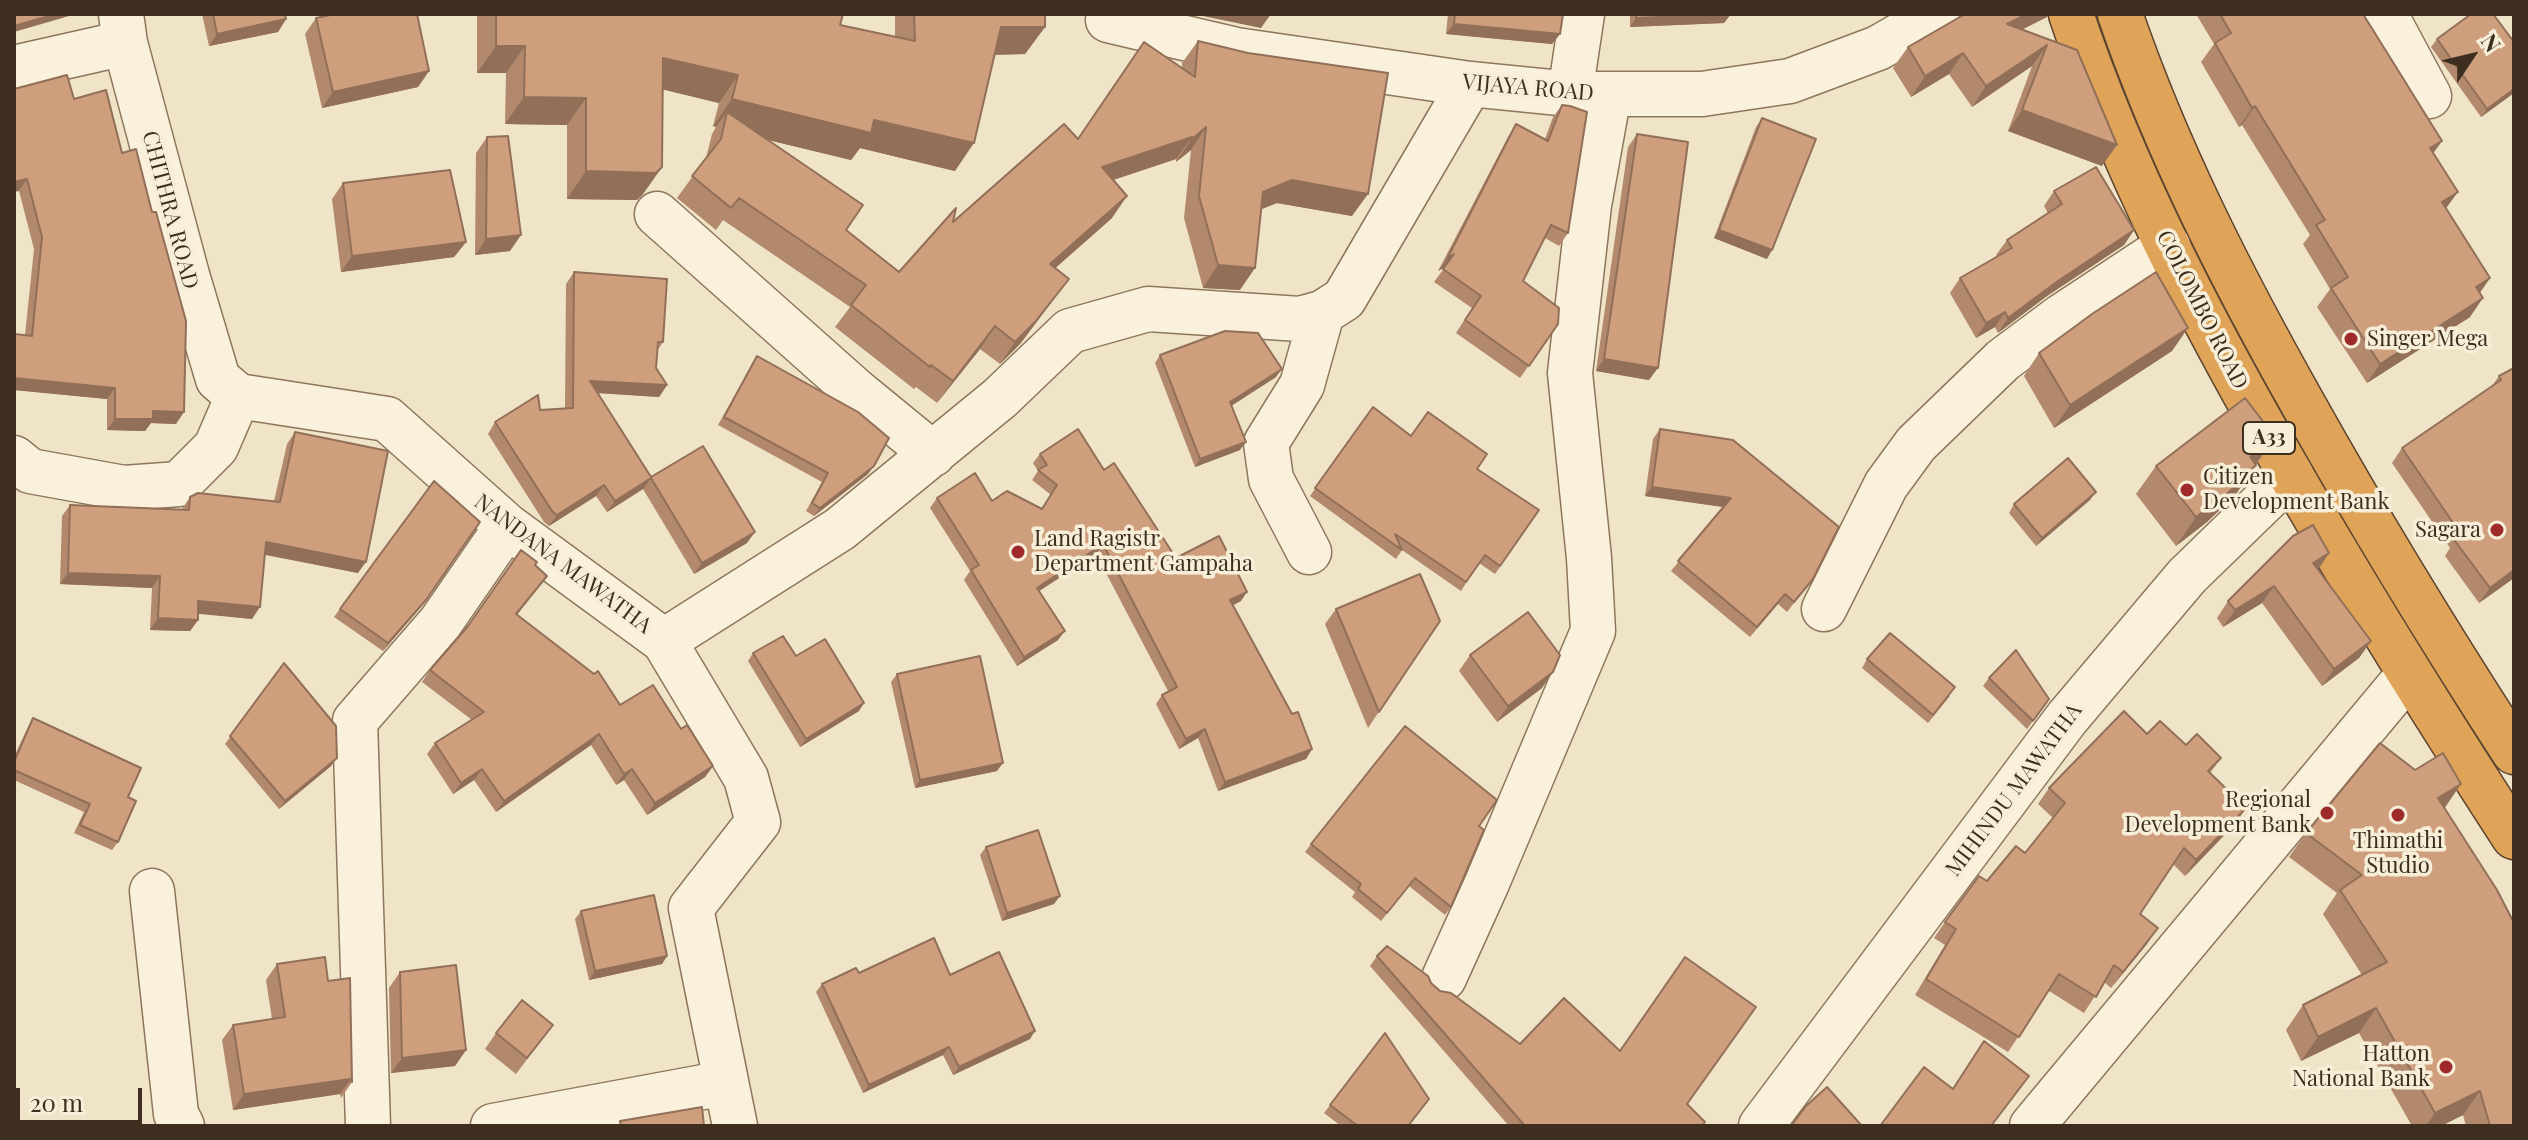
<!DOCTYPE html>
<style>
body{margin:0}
#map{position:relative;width:2528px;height:1140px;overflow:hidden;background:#f0e4c8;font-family:"Playfair Display",serif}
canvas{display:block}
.frame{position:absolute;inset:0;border:16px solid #3d2e20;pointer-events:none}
.north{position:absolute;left:2432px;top:16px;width:80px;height:80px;-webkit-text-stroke:6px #f7eed8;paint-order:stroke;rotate:55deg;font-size:22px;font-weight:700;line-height:32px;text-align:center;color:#3d2e20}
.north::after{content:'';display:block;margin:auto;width:28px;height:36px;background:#3d2e20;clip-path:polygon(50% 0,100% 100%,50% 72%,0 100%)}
.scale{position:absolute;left:16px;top:1088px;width:126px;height:36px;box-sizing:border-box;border:4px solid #3d2e20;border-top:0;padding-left:10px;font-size:24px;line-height:28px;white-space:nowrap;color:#3d2e20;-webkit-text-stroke:6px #f7eed8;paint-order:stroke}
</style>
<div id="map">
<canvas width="2528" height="1140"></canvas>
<div class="frame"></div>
<div class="north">N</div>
<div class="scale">20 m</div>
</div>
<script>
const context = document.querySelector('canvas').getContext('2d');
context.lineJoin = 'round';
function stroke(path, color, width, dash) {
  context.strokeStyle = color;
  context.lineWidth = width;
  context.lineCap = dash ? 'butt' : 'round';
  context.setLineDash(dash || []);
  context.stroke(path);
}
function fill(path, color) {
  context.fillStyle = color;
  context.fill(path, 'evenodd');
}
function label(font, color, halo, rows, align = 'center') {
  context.font = font + ' "Playfair Display",serif';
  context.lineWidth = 7;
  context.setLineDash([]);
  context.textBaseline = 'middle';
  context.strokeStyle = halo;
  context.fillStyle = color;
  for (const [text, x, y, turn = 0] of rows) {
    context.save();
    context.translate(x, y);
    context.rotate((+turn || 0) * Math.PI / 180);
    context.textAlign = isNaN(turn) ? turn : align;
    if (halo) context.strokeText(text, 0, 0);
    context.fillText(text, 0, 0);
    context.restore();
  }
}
const minor = new Path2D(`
 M 121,14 L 125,43 L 187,275 L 218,379 L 238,396
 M 2385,14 L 2429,96
 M 1108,20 L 1236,50 L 1470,84 L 1570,94 L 1702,94 L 1790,81 L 1878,48 L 1937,14
 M 14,68 L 125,43
 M 1570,94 L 1582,14
 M 657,214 L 856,391 L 933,454
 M 238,396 L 387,419 L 507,526 L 664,641 L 746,778 L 758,822 L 691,908 L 735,1126
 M 14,458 L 30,471 L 124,488 L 179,484 L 216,447 L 238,396
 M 1309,552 L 1271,479 L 1266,443 L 1302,385 L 1322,313
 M 1824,609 L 1886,485 L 1916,444 L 2003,360 L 2062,316 L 2168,246
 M 664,641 L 840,529 L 1000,398 L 1070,331 L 1148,309 L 1300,319 L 1322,313 L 1344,299 L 1470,84
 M 152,891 L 176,1114 L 182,1126
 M 1444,978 L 1487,883 L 1593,631 L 1589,558 L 1570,373 L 1589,205 L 1609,94
 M 368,1126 L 355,721 L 440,623 L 507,526
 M 493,1126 L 725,1083
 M 1761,1126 L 2067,718 L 2187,576 L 2291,475
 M 2032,1126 L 2409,674`);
const highway = new Path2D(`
 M 2071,14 C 2123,169 2199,315 2280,456 C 2354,586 2433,712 2514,837
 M 2120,14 C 2167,151 2232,278 2303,404 C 2369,522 2440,638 2514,752`);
stroke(minor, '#8d765c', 47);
stroke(highway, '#5b4430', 47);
stroke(minor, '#faf1dc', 44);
stroke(highway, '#e0a458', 44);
fill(new Path2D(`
 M 202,14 L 285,14 L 286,19 L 278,32 L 209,46 Z
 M 477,14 L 843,14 L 840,25 L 895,37 L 895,14 L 1045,14 L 1045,27 L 1025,54 L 994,55 L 955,171 L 860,148 L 851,160 L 768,140 L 846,230 L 899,272 L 953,222 L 1182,68 L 1182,63 L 1198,41 L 1352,216 L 1277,203 L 1262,209 L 1240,290 L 1203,288 L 1184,218 L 1191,150 L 1176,162 L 1176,159 L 1113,180 L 1112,218 L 1055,268 L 1069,279 L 1020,344 L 1000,364 L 980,349 L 937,403 L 916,387 L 914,389 L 835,327 L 850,307 L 723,220 L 716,230 L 677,198 L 706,158 L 712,134 L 716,127 L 713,126 L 719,103 L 663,89 L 662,167 L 643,194 L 637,200 L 567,199 L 567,125 L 505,124 L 506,73 L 477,73 Z
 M 1448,14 L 1563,14 L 1560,34 L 1552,44 L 1446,34 Z
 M 1630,14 L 1731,14 L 1724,23 L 1630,27 Z
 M 1962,14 L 2049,14 L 2047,17 L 2023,29 L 2077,50 L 2102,166 L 2008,131 L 2032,66 L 1972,107 L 1949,74 L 1911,97 L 1893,68 L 1908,47 L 1961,16 Z
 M 2196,14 L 2363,14 L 2442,141 L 2433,153 L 2446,208 L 2490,278 L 2480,293 L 2470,317 L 2367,383 L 2317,307 L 2330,289 L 2303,244 L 2310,235 L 2242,125 L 2239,127 L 2201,62 L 2214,44 Z
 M 316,18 L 429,71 L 418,87 L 322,108 L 305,34 Z
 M 2437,39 L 2514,42 L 2514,93 L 2481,117 L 2431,47 Z
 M 74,99 L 176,424 L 151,423 L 145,431 L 107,430 L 107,399 L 14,390 L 14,335 L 15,334 L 25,335 L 34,249 L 19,191 Z
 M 1562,105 L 1568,233 L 1559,246 L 1545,238 L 1523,281 L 1558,324 L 1520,378 L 1456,333 L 1472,308 L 1434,282 L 1445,267 L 1438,271 L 1508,137 L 1516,124 L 1545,139 L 1553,117 Z
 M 1762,118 L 1767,259 L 1714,238 L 1756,127 Z
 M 1637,134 L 1649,380 L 1596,371 L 1628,147 Z
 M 487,137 L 510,251 L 475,255 L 476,153 Z
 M 343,183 L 466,242 L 454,257 L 341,272 L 332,199 Z
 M 2054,191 L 2134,230 L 2124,245 L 2047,296 L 1998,333 L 1995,327 L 1976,338 L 1950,293 L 1960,278 L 1998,257 L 1996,255 L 2007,240 L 2048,213 L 2044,206 Z
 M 574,272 L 663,342 L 657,351 L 656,368 L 667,385 L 659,397 L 598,393 L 651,477 L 747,543 L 694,574 L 643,489 L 607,512 L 596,496 L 549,526 L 544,522 L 488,434 L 495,422 L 540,410 L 565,409 L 566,284 Z
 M 2172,351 L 2054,428 L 2024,376 L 2039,353 Z
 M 1160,355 L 1276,377 L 1232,405 L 1240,450 L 1195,467 L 1155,363 Z
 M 757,356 L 868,474 L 814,516 L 806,511 L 822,482 L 718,425 Z
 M 2514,368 L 2514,578 L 2479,603 L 2445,556 L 2450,548 L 2392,463 L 2402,448 L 2492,386 L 2499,376 Z
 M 1373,407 L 1411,436 L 1477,469 L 1539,510 L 1495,574 L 1479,563 L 1461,591 L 1402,550 L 1396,559 L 1310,496 Z
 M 1660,429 L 1813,579 L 1787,612 L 1778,604 L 1750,637 L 1671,571 L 1723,507 L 1645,496 L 1653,439 Z
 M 295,432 L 358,573 L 265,555 L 252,619 L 198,613 L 198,620 L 190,631 L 150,630 L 152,588 L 60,584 L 62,516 L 70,505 L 182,509 L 190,497 L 274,501 L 287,444 Z
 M 2275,437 L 2236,494 L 2207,522 L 2176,546 L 2136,494 L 2156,466 Z
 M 1040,454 L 1104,470 L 1176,558 L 1241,601 L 1233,605 L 1312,749 L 1306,759 L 1218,791 L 1198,738 L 1179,749 L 1156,704 L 1162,695 L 1168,691 L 1096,554 L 1039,591 L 1058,640 L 1017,666 L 964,580 L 970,571 L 930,508 L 937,498 L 992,501 L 1041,509 L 1051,495 L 1032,480 L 1038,471 L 1033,463 Z
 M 434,481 L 420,608 L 383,651 L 334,617 Z
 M 2090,500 L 2036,546 L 2009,513 L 2014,504 Z
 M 2329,553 L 2318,569 L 2371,641 L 2359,658 L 2322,686 L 2262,603 L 2223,627 L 2217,618 L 2228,601 Z
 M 535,565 L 547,576 L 517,615 L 620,705 L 681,729 L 713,766 L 705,777 L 647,815 L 624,780 L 616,785 L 591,745 L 496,812 L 474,780 L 453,794 L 427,754 L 435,743 L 472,720 L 422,682 L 430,670 Z
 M 1336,609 L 1440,621 L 1368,728 L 1325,624 Z
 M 753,653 L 796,656 L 859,711 L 800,747 L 748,661 Z
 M 1470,655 L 1542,688 L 1497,722 L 1459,671 Z
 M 1867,659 L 1950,696 L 1928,723 L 1862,668 Z
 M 284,663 L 331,766 L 279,809 L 225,744 Z
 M 897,674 L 997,771 L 915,788 L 891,682 Z
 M 1989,678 L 2049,699 L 2027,729 L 1983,686 Z
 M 33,718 L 118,842 L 112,850 L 74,833 L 84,812 L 14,780 L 14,757 L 28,727 Z
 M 2147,734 L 2186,745 L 2221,758 L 2210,773 L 2235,824 L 2185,876 L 2173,864 L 2140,914 L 2147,944 L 2111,988 L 2104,982 L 2084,1013 L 2049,991 L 2008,1052 L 1915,995 L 1945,945 L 1934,938 L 1945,922 L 1987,881 L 2025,853 L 2053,818 L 2038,804 L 2049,788 Z
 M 2444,808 L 2514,1126 L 2466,1126 L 2463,1115 L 2441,1126 L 2412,1126 L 2359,1033 L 2301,1061 L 2286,1030 L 2303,1005 L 2362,975 L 2323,914 L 2337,893 L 2289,857 L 2306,833 Z
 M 1479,826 L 1451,907 L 1445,915 L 1409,886 L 1381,921 L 1352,897 L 1355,892 L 1305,852 L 1311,844 Z
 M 986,847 L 1054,904 L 1002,921 L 980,855 Z
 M 581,911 L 667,956 L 662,964 L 589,980 L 575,919 Z
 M 1377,956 L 1431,983 L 1440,991 L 1520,1044 L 1620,1050 L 1687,1104 L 1705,1122 L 1703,1126 L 1509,1126 L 1370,966 Z
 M 277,964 L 328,981 L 352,1082 L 341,1098 L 340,1094 L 233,1110 L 222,1040 L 233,1025 L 272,1019 L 266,980 Z
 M 400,972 L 466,1050 L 455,1066 L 391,1073 L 389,988 Z
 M 859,973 L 950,975 L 1030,1039 L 953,1075 L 943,1055 L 863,1093 L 816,992 L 822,984 Z
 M 553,1025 L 516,1074 L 485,1049 L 496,1033 Z
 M 1385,1033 L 1409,1126 L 1341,1126 L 1324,1113 Z`), '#b2896c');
fill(new Path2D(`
 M 56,14 L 76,14 L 14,32 L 14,26 Z
 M 1193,14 L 1271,14 L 1261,28 Z
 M 1731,14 L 1724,23 L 1630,27 L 1636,18 Z
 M 2027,14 L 2049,14 L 2047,17 L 1993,44 L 2007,24 Z
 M 286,19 L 278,32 L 209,46 L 217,34 Z
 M 1454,24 L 1560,34 L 1552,44 L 1446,34 Z
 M 1001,27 L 1045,27 L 1025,54 L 981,55 Z
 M 2047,45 L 2032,66 L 1972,107 L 1986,86 Z
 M 496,46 L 525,46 L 506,73 L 477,73 Z
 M 1963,53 L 1949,74 L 1911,97 L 1925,76 Z
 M 663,58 L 738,75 L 719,103 L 644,85 Z
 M 429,71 L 418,87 L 322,108 L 333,92 Z
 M 2514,89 L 2514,93 L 2481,117 L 2487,109 Z
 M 524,97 L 586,98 L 567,125 L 505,124 Z
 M 732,99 L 874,120 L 974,143 L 955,171 L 860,148 L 851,160 L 723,129 L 727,112 L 716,127 L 713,126 Z
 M 2255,106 L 2242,125 L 2239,127 L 2252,108 Z
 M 2022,110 L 2117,145 L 2102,166 L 2008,131 Z
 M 1206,127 L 1191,150 L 1176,162 L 1191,140 Z
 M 1192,137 L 1176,159 L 1086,189 L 1102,167 Z
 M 2442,141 L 2429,159 L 2430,148 Z
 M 662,167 L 643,194 L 637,200 L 567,199 L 586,171 Z
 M 27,179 L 19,191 L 14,192 L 14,182 Z
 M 1292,180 L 1368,194 L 1352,216 L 1277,203 L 1248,214 L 1263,192 Z
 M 2458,192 L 2444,211 L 2442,202 Z
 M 1127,196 L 1112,218 L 1034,287 L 1050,264 Z
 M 1719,230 L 1772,250 L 1767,259 L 1714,238 Z
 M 2134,230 L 2124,245 L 2047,296 L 1998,333 L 2008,318 L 2058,281 Z
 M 521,235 L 510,251 L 475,255 L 486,239 Z
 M 466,242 L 454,257 L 341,272 L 352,256 Z
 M 1454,254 L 1446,266 L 1438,271 L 1447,259 Z
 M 1218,265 L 1255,268 L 1240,290 L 1203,288 Z
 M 2490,278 L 2477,296 L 2476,287 Z
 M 1069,279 L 1020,344 L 1000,364 L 1015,342 Z
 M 2483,298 L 2470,317 L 2367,383 L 2380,364 Z
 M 2005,312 L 1995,327 L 1976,338 L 1986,323 Z
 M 995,326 L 980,349 L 937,403 L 953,381 Z
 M 2188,328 L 2172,351 L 2054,428 L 2070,405 Z
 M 1604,359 L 1658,368 L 1649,380 L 1596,371 Z
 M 1282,369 L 1276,377 L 1225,410 L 1230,402 Z
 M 14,378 L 115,388 L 107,399 L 14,390 Z
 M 590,381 L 667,385 L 659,397 L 582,392 Z
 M 153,411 L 184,412 L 176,424 L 151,423 L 145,431 L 107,430 L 115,419 Z
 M 2275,437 L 2255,465 L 2250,457 Z
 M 1246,442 L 1240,450 L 1195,467 L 1200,459 Z
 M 2256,465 L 2236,494 L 2207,522 L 2176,546 L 2196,517 Z
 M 874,466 L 868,474 L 814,516 L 820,508 Z
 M 651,478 L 643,489 L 607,512 L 615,501 Z
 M 604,485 L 596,496 L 549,526 L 557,515 Z
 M 1652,487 L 1731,498 L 1724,507 L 1645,496 Z
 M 2096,492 L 2090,500 L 2036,546 L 2042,538 Z
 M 755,532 L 747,543 L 694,574 L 702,563 Z
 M 266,542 L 366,562 L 358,573 L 258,553 Z
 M 1103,544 L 1096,554 L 1030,597 L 1037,588 Z
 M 2329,553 L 2318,570 L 2313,563 Z
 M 2514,570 L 2514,578 L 2479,603 L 2490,588 Z
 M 68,573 L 160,576 L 152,588 L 60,584 Z
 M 2274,586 L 2262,603 L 2223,627 L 2235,610 Z
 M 1247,592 L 1241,601 L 1224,610 L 1230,600 Z
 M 426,600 L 420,608 L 383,651 L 388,643 Z
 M 198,601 L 260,607 L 252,619 L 190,613 Z
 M 158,618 L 198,620 L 190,631 L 150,630 Z
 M 1065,631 L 1058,640 L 1017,666 L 1024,657 Z
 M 2371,641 L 2359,658 L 2322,686 L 2334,669 Z
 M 1553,672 L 1542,688 L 1497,722 L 1508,706 Z
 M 864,703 L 859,711 L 800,747 L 806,739 Z
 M 1205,729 L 1198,738 L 1179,749 L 1186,739 Z
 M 599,734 L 591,745 L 496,812 L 504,801 Z
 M 1312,749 L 1306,759 L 1218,791 L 1225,782 Z
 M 337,758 L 331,766 L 279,809 L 285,801 Z
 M 1003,763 L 997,771 L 915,788 L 920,780 Z
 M 713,766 L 705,777 L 647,815 L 655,803 Z
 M 482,769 L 474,780 L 453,794 L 461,783 Z
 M 632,769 L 624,780 L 616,785 L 624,774 Z
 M 2461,784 L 2444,809 L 2438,798 Z
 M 2246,808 L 2235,824 L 2185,876 L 2196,860 Z
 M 1060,896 L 1054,904 L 1002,921 L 1007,913 Z
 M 2158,928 L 2147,944 L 2111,988 L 2123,972 Z
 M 667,956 L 662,964 L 589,980 L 595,971 Z
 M 2376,1008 L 2359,1033 L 2301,1061 L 2318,1037 Z
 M 1035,1031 L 1030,1039 L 953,1075 L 959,1067 Z
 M 949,1047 L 943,1055 L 863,1093 L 869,1085 Z
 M 466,1050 L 455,1066 L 391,1073 L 402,1058 Z
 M 351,1079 L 340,1094 L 233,1110 L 244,1094 Z
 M 2480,1091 L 2463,1115 L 2441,1126 L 2426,1126 L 2435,1113 Z`), '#916f58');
const building = new Path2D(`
 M 14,14 L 56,14 L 14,26 Z
 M 213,14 L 285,14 L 286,19 L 217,34 Z
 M 335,14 L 417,14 L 429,71 L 333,92 L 316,18 Z
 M 496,14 L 843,14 L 840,25 L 915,41 L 914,14 L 1045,14 L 1045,27 L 1001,27 L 974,143 L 874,120 L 871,133 L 732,99 L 738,75 L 663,58 L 662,167 L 656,173 L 586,171 L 586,98 L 524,97 L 525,46 L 496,46 Z
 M 1455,14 L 1563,14 L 1560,34 L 1454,24 Z
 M 1636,14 L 1730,14 L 1636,18 Z
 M 1965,14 L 2027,14 L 2007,24 L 2077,50 L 2117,145 L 2022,110 L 2047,45 L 1986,86 L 1963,53 L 1925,76 L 1908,47 Z
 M 2220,14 L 2363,14 L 2442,141 L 2430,148 L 2458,192 L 2442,202 L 2490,278 L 2476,287 L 2483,298 L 2380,364 L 2331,288 L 2348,277 L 2316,225 L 2325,220 L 2255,106 L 2252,108 L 2215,43 L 2231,33 Z
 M 2471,14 L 2493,14 L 2514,42 L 2514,89 L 2487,109 L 2437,39 Z
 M 1198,41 L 1248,53 L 1388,73 L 1368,194 L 1292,180 L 1263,192 L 1255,268 L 1218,265 L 1199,196 L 1206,127 L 1191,140 L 1192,137 L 1102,167 L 1127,196 L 1050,264 L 1069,279 L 1035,322 L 1015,342 L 995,326 L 953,381 L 931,365 L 930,367 L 851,305 L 866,285 L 739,198 L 731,208 L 692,176 L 721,139 L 727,112 L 863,205 L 846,230 L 899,272 L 956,208 L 953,222 L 1064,124 L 1078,139 L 1144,42 L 1195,77 Z
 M 67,75 L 74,99 L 106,90 L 122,153 L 136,149 L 152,212 L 156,212 L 186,321 L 184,412 L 153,411 L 153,419 L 115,419 L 115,388 L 14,378 L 15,334 L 32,336 L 42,237 L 27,179 L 14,182 L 14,89 Z
 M 1562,105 L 1570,106 L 1587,112 L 1568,233 L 1551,225 L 1523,281 L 1559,308 L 1558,324 L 1529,366 L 1465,320 L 1481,296 L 1443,269 L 1454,254 L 1447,259 L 1516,124 L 1548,141 Z
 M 1762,118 L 1816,139 L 1772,250 L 1719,230 Z
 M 1637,134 L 1688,142 L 1658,368 L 1604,359 Z
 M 508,136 L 521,235 L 486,239 L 487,137 Z
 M 2096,167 L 2134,230 L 2058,281 L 2008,318 L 2005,312 L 1986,323 L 1960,278 L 2012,248 L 2007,240 L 2062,204 L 2054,191 Z
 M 450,170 L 466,242 L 352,256 L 343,183 Z
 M 574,272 L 667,279 L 663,342 L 658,342 L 656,368 L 667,385 L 590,381 L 651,477 L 703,446 L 755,532 L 702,563 L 651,478 L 615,501 L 604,485 L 557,515 L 552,511 L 495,422 L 538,395 L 540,410 L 573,408 Z
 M 2156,272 L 2188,328 L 2070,405 L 2039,353 L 2092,314 Z
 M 1225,331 L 1258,333 L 1282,369 L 1230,402 L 1246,442 L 1200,459 L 1160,355 Z
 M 757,356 L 858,412 L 889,438 L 874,466 L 820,508 L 812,503 L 828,473 L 724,417 Z
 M 2514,368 L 2514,570 L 2490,588 L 2455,541 L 2462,536 L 2402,448 L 2501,380 L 2499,376 Z
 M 2245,398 L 2275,437 L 2250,457 L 2256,465 L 2227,494 L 2196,517 L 2156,466 Z
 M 1373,407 L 1411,436 L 1428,412 L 1487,454 L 1477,469 L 1539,510 L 1500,566 L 1485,555 L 1466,582 L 1395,534 L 1402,550 L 1315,488 Z
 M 1078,429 L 1104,470 L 1114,463 L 1176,558 L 1219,536 L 1247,592 L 1230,600 L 1292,714 L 1298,712 L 1312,749 L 1225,782 L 1205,729 L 1186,739 L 1162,695 L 1177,687 L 1103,544 L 1037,588 L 1065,631 L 1024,657 L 971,570 L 979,565 L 937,498 L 975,473 L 992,501 L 1007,491 L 1042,509 L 1057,485 L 1038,470 L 1047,465 L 1040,454 Z
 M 1660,429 L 1733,440 L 1839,527 L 1813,579 L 1794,602 L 1785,594 L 1757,627 L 1678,561 L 1731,498 L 1652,487 Z
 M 295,432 L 388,451 L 366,562 L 266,542 L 260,607 L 198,601 L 198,620 L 158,618 L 160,576 L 68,573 L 70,505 L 189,510 L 190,497 L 198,493 L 280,502 Z
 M 2068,458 L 2096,492 L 2042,538 L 2014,504 Z
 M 434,481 L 480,522 L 426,600 L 388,643 L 340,609 Z
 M 2313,525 L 2329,553 L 2313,563 L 2371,641 L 2334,669 L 2274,586 L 2235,610 L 2228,601 L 2293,536 Z
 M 521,550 L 537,562 L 535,565 L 547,576 L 516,614 L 594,674 L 598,671 L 620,705 L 653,685 L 681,729 L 687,725 L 713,766 L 655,803 L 632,769 L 624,774 L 599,734 L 504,801 L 482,769 L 461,783 L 435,743 L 484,712 L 430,670 L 468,626 Z
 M 1420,574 L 1440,621 L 1379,712 L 1336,609 Z
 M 1528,612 L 1560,655 L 1553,672 L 1508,706 L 1470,655 Z
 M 1890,633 L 1955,687 L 1933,715 L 1867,659 Z
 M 783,636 L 796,656 L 825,639 L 864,703 L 806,739 L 753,653 Z
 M 2016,650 L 2049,699 L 2033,721 L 1989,678 Z
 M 980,656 L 1003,763 L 920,780 L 897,674 Z
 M 284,663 L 336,726 L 337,758 L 285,801 L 230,736 Z
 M 2124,711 L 2147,734 L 2160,721 L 2186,745 L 2197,734 L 2221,758 L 2208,771 L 2246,808 L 2196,860 L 2184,848 L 2140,914 L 2158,928 L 2123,972 L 2114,965 L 2096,997 L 2059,974 L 2019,1037 L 1926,979 L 1956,929 L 1945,922 L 1979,876 L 1987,881 L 2016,846 L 2025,853 L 2065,803 L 2049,788 Z
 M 33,718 L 141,768 L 128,797 L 136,801 L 118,842 L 80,825 L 90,804 L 14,770 L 14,762 Z
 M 1405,726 L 1497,800 L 1479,826 L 1484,830 L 1451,907 L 1415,878 L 1387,913 L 1358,889 L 1361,884 L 1311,844 Z
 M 2380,743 L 2415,770 L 2443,753 L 2461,784 L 2438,798 L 2497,890 L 2514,923 L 2514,1126 L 2490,1126 L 2480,1091 L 2435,1113 L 2376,1008 L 2318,1037 L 2303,1005 L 2387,962 L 2340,890 L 2362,875 L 2306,833 Z
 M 1038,830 L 1060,896 L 1007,913 L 986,847 Z
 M 654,895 L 667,956 L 595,971 L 581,911 Z
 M 934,938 L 950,975 L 999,952 L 1035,1031 L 959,1067 L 949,1047 L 869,1085 L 822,984 L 856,968 L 859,973 Z
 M 1387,946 L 1428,976 L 1431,983 L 1440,991 L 1451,993 L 1520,1044 L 1564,998 L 1620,1051 L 1685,957 L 1756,1007 L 1687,1104 L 1705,1122 L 1702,1126 L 1525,1126 L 1377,956 Z
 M 325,957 L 328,981 L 350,978 L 352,1082 L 351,1079 L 244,1094 L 233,1025 L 285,1017 L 277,964 Z
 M 456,965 L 466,1050 L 402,1058 L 400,972 Z
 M 522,1000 L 553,1025 L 527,1058 L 496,1033 Z
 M 1385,1033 L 1429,1099 L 1408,1126 L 1358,1126 L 1330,1105 Z
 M 1984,1041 L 2029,1076 L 1991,1126 L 1880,1126 L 1924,1067 L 1953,1089 Z
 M 1827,1087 L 1862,1126 L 1791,1126 L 1806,1106 Z
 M 702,1107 L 704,1126 L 621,1126 L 620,1121 Z`);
fill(building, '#cf9f7d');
stroke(building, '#916f58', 2);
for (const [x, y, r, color] of [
 [2351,339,8,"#9e2a2b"],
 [2187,490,8,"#9e2a2b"],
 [2497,530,8,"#9e2a2b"],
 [1018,552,8,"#9e2a2b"],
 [2327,813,8,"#9e2a2b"],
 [2398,815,8,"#9e2a2b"],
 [2446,1067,8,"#9e2a2b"]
]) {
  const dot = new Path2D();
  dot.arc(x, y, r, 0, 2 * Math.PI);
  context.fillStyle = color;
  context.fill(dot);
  stroke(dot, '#f7eed8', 3);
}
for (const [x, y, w] of [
 [2269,438,52]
]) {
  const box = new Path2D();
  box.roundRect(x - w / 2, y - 16, w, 32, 6);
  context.fillStyle = '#f7eed8';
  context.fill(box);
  stroke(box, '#3d2e20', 2);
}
label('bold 20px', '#3d2e20', null, [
 ["A33",2269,438]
]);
label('22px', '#3d2e20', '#f7eed8', [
 ["VIJAYA ROAD",1528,88,5],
 ["CHITHRA ROAD",170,210,75],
 ["COLOMBO ROAD",2202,310,63],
 ["NANDANA MAWATHA",563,564,37],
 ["MIHINDU MAWATHA",2014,790,-53]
]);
label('22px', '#3d2e20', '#f7eed8', [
 ["Singer Mega",2367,339],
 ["Citizen",2203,477],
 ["Development Bank",2203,502],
 ["Sagara",2481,530,"right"],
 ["Land Ragistr",1034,539],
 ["Department Gampaha",1034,564],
 ["Regional",2311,800,"right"],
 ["Development Bank",2311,825,"right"],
 ["Thimathi",2398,841,"center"],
 ["Studio",2398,866,"center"],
 ["Hatton",2430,1054,"right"],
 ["National Bank",2430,1079,"right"]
], 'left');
</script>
